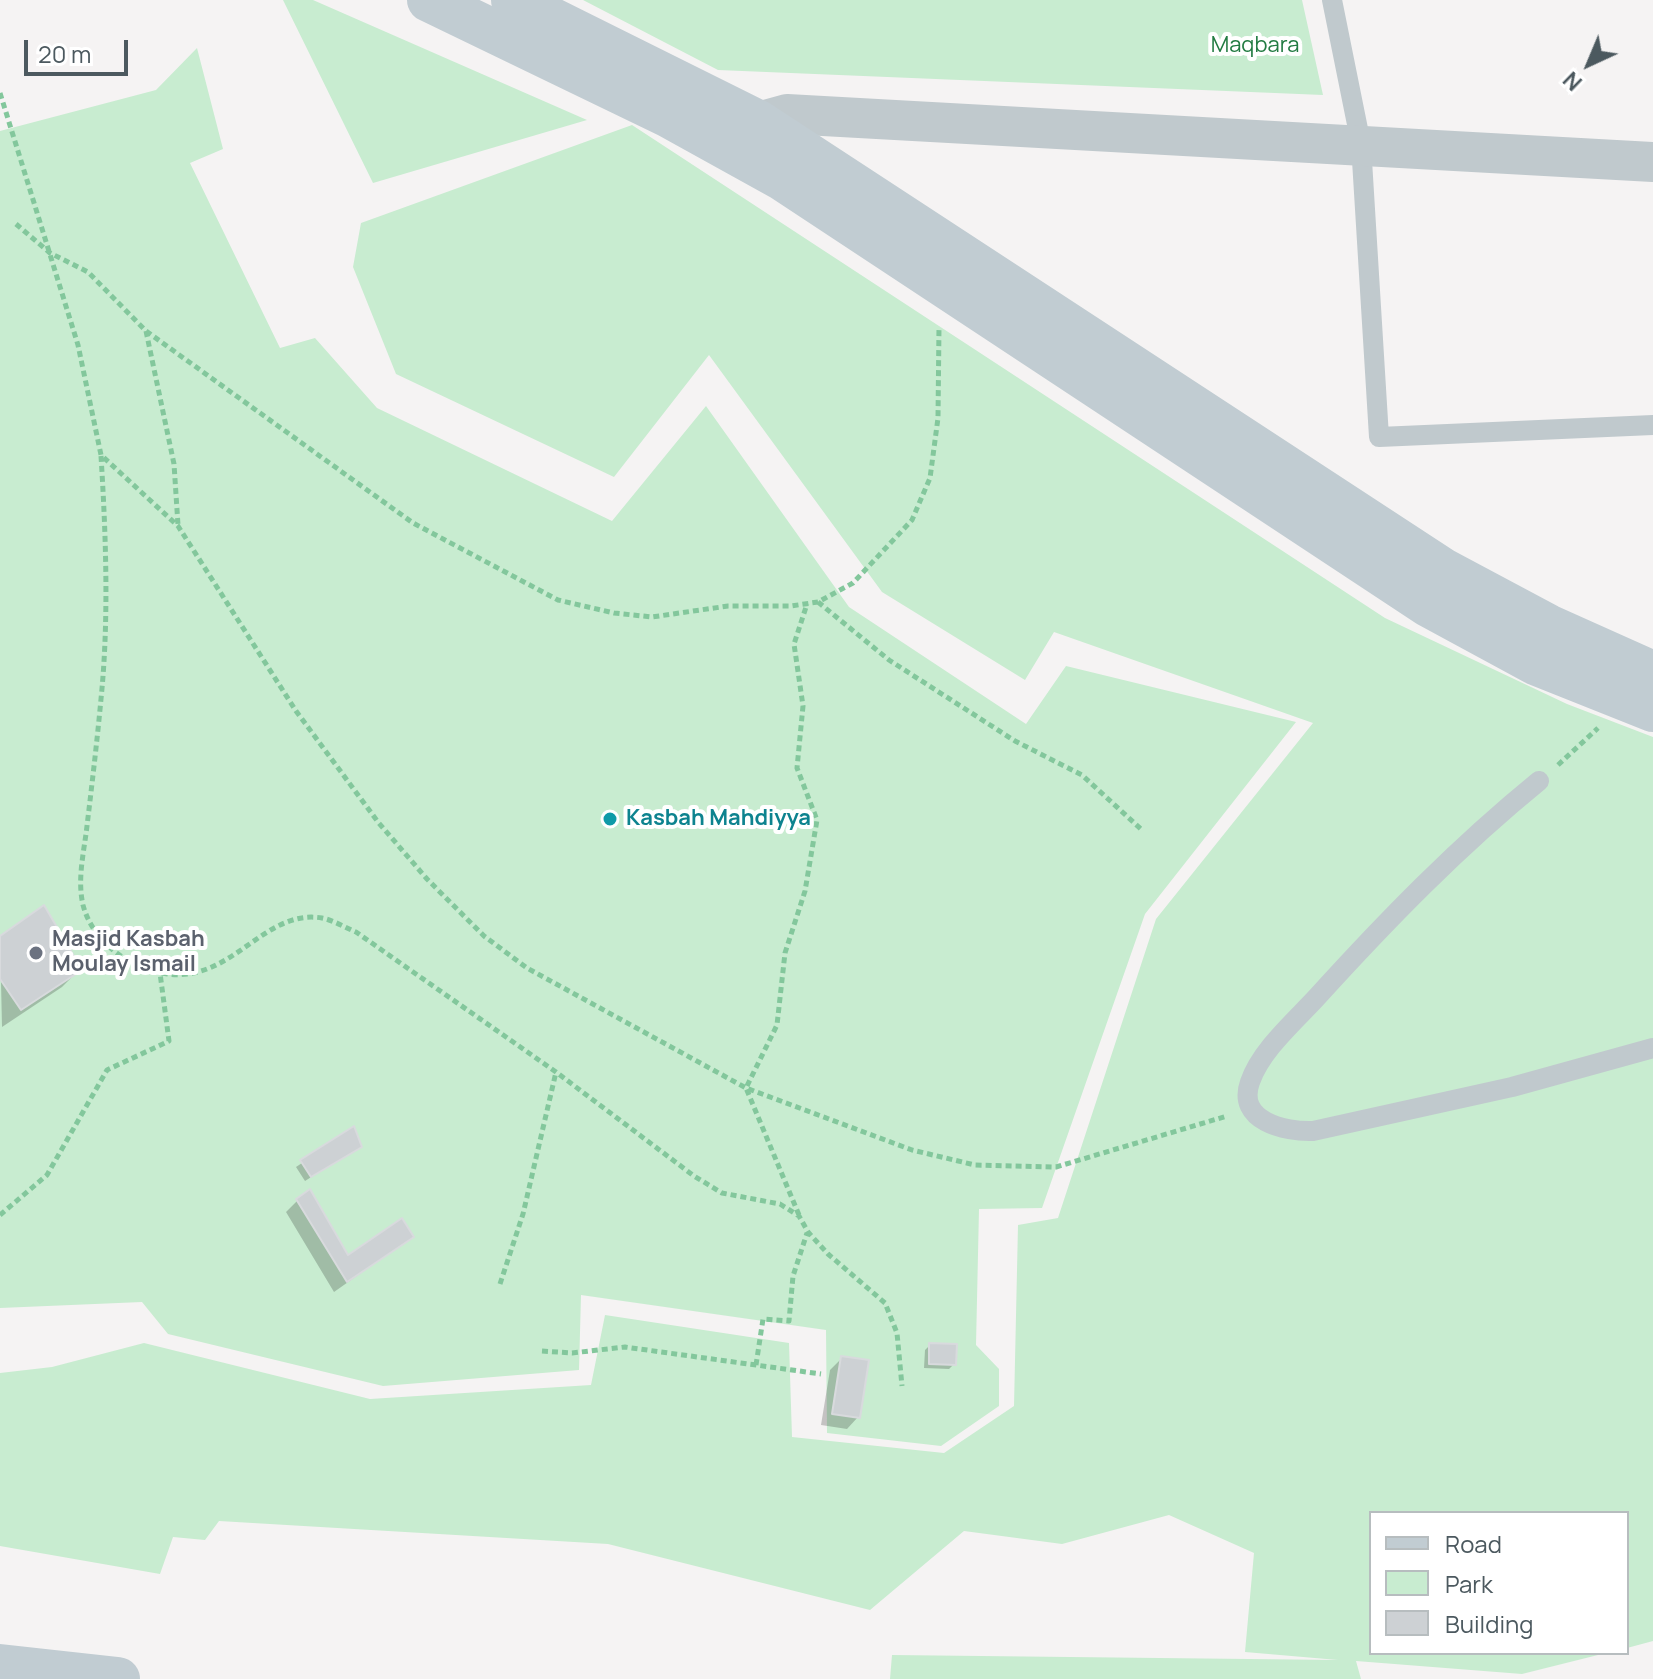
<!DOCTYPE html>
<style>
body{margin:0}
#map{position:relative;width:1653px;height:1679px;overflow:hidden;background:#f5f3f3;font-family:Manrope,sans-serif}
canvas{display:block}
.legend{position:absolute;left:1369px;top:1511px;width:260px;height:144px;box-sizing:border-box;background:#fff;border:2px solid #b7bdbf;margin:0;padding:10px 14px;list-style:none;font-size:24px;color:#4c595f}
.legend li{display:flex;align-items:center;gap:16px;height:40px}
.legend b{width:40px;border:2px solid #b7bdbf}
.north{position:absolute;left:1549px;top:24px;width:80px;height:80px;-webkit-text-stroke:6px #fff;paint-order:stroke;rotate:224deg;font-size:22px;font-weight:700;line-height:32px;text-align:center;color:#4c595f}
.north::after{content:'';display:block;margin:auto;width:28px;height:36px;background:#4c595f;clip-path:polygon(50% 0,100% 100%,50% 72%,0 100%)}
.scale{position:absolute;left:24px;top:40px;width:104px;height:36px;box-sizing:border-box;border:4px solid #4c595f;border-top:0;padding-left:10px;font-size:24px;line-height:28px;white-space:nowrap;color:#4c595f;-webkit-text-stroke:6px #fff;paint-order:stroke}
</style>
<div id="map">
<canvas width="1653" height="1679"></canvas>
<ul class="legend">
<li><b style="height:10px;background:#c1ccd2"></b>Road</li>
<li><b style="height:22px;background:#c8ecd0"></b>Park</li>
<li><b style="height:22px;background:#cdd1d4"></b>Building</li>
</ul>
<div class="north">N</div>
<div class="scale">20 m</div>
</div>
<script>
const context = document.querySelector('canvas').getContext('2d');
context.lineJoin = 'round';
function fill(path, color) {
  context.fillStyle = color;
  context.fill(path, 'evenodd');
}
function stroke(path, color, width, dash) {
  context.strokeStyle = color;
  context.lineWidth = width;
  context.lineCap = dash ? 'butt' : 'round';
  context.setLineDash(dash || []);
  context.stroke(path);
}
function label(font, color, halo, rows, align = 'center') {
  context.font = font + ' Manrope,sans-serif';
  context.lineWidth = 8;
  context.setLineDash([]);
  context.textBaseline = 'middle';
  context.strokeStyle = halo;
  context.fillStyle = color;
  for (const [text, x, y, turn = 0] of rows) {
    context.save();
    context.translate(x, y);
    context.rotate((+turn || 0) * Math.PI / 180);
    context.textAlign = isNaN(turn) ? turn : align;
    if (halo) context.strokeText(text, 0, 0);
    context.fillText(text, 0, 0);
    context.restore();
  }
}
fill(new Path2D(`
 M 283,0 L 313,0 L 587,120 L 373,183 Z
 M 583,0 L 1302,0 L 1323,95 L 718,70 Z
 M 197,48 L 223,149 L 190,163 L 280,348 L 315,338 L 377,408 L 612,521 L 706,406 L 849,607 L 1026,724 L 1066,666 L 1296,722 L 1145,914 L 1042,1208 L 979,1209 L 976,1345 L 999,1369 L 999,1406 L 941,1446 L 827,1433 L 826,1330 L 581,1295 L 579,1370 L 383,1386 L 168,1334 L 142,1302 L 0,1308 L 0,131 L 156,90 Z
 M 632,125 L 1385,618 L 1567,704 L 1653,737 L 1653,1641 L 1627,1648 L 1627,1513 L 1371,1513 L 1371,1653 L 1606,1653 L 1522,1674 L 1356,1661 L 1361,1679 L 890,1679 L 892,1655 L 1338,1660 L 1245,1652 L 1254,1553 L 1169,1515 L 1062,1544 L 964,1531 L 870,1610 L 608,1544 L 219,1521 L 205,1540 L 173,1537 L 160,1574 L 0,1546 L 0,1373 L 52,1367 L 144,1343 L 370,1399 L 591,1385 L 605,1315 L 789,1343 L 792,1437 L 944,1453 L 1014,1406 L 1018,1225 L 1058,1218 L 1156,919 L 1313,723 L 1054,632 L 1025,680 L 882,592 L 709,355 L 614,477 L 396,374 L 353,267 L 361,223 Z`), '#c8ecd0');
fill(new Path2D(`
 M 0,938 L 79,970 L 62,987 L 2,1027 Z
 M 353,1129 L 360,1146 L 305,1181 L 296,1167 Z
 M 297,1201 L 348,1258 L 412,1237 L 334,1292 L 286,1212 Z
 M 930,1345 L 954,1364 L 949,1369 L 924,1368 L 925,1350 Z
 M 842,1358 L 858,1417 L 847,1429 L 821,1425 L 830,1370 Z`), '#0003');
const building = new Path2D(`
 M 44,905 L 82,970 L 21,1010 L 0,979 L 0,936 Z
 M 354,1126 L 362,1147 L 311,1177 L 300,1160 Z
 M 310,1189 L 348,1255 L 402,1218 L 414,1237 L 347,1282 L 296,1199 Z
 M 929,1343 L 957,1344 L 956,1365 L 929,1364 Z
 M 841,1356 L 869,1360 L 860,1418 L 832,1414 Z`);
fill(building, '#cdd1d4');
stroke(building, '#d8dadd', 2);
stroke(new Path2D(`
 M 0,93 L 78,345 L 101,455 L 178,526 L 296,711 L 378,822 L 427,879 L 484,936 L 527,968 L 746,1088 L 912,1150 L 975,1165 L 1056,1167 L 1227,1116
 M 16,224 L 50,253 L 88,272 L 146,331 L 413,523 L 558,600 L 614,613 L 652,617 L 728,606 L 791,606 L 818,602 L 853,583 L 912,520 L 930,478 L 938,418 L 939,327
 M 146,331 L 174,464 L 178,525
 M 101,456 C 106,536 109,620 101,699 C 97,742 92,784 87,826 C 84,852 77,879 83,905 C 92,940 126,966 161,973 C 231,987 262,908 322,918 C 333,920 346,928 356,932 L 556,1072 L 694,1176 L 722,1193 L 780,1204 L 799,1216 L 808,1232 L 828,1254 L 885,1303 L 897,1333 L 902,1386
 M 818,602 L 889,660 L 1015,741 L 1082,775 L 1143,831
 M 1558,765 L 1598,728
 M 0,1215 L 47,1175 L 107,1070 L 169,1041 L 160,973
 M 799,1215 L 746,1088 L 777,1025 L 785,953 L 805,891 L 817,820 L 797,768 L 803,706 L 794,644 L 807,604
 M 500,1284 L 523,1214 L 556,1072
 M 542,1351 L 572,1353 L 625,1347 L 821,1374
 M 756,1365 L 763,1319 L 789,1321 L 793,1276 L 807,1233`), '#83c79c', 5, [6, 4]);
stroke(new Path2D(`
 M 1332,0 L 1361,144 L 1379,437 L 1653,425
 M 1539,781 C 1458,847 1387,920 1317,997 C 1295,1021 1261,1050 1250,1082 C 1236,1121 1285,1132 1313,1131 L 1512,1087 L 1653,1048`), '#c0c9cd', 20);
stroke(new Path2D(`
 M 748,142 L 758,122 L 787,114 L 1653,162`), '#c0c9cd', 40);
stroke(new Path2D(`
 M 429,0 L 669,116 L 781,178 L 1428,605 L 1535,663 L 1653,710
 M 513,0 L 758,122 L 1443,570 L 1548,626 L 1653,673
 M 0,1666 L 118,1679`), '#c1ccd2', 44);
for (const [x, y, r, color] of [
 [610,819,8,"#0f9aa8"],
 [36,953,8,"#6b7280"]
]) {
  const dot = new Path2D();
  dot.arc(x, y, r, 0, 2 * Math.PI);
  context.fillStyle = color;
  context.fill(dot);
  stroke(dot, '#fff', 3);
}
label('22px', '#227b42', '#fff', [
 ["Maqbara",1255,46]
]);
label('bold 22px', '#0d838f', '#fff', [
 ["Kasbah Mahdiyya",626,819]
], 'left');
label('bold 22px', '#5b616d', '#fff', [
 ["Masjid Kasbah",52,940],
 ["Moulay Ismail",52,965]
], 'left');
</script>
